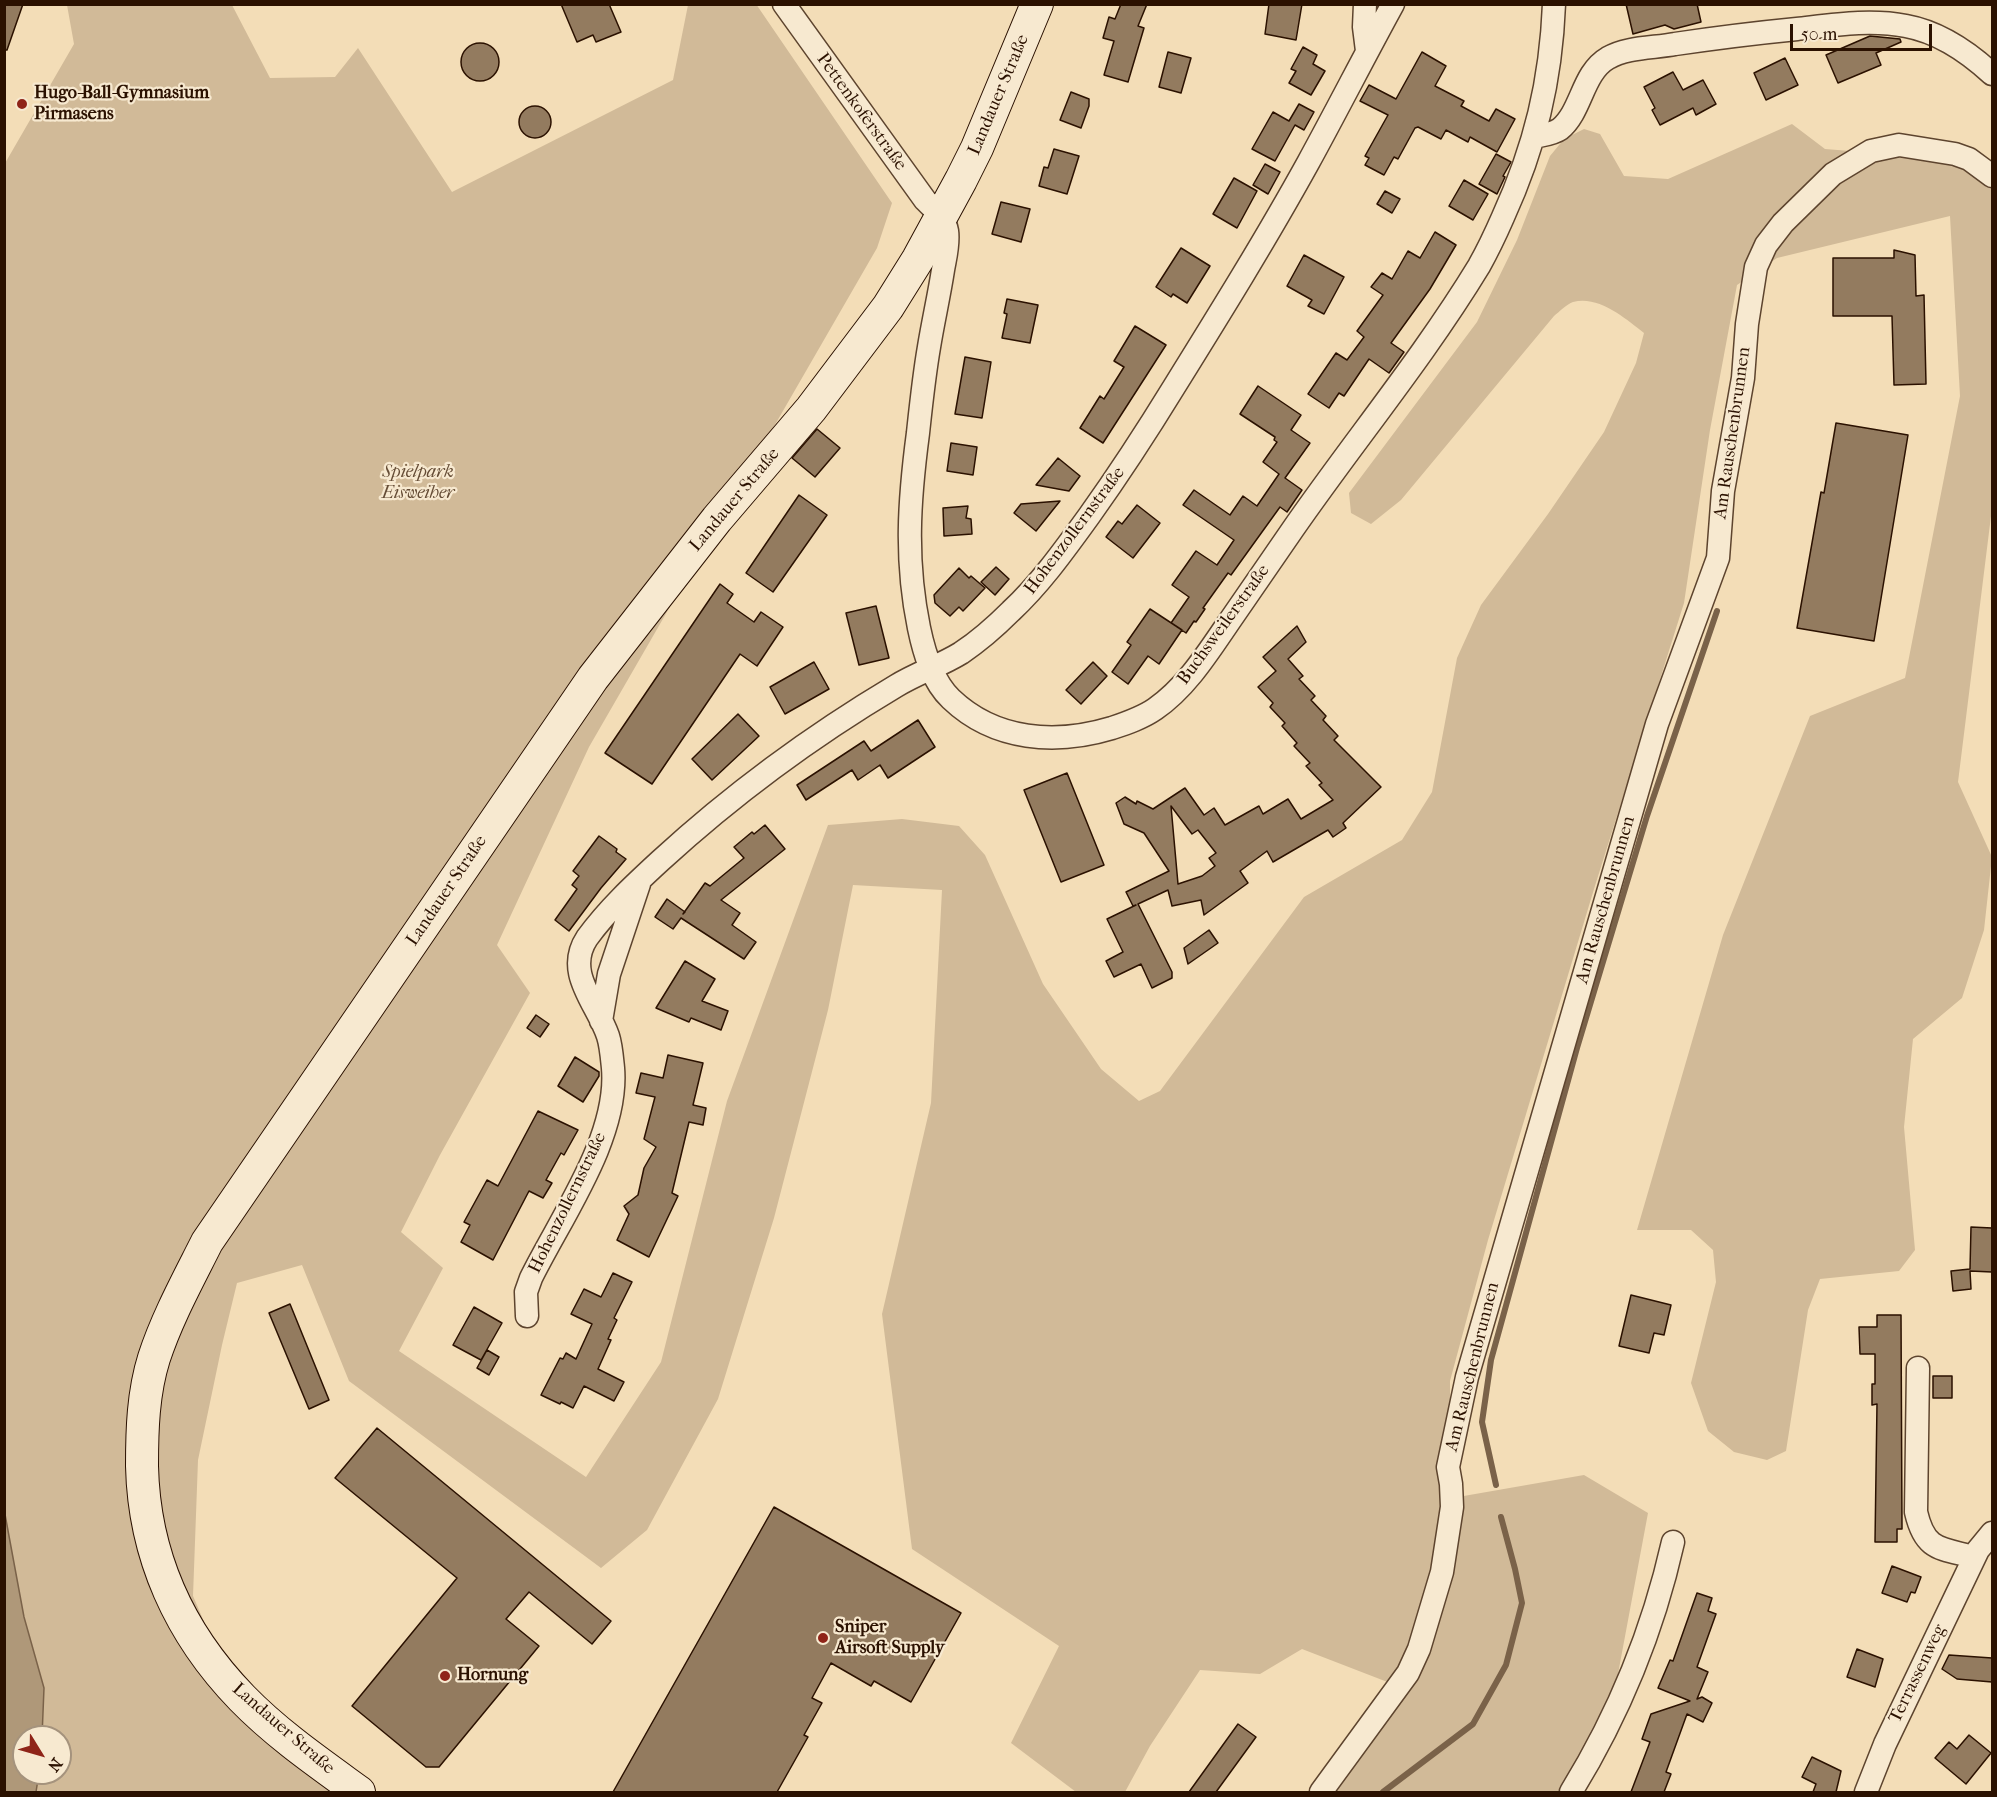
<!DOCTYPE html>
<meta charset="utf-8">
<style>
body{margin:0}
#map{position:relative;width:1997px;height:1797px;overflow:hidden;background:#f3ddb7;font-family:"IM FELL French Canon",serif}
canvas{display:block}
.frame{position:absolute;inset:0;border:6px solid #2b1100;pointer-events:none}
.north{position:absolute;left:12px;top:1725px;width:60px;height:60px;box-sizing:border-box;background:#f7e9d0;border:2px solid #a5937d;border-radius:50%;rotate:127deg;font-size:16px;font-weight:700;line-height:24px;text-align:center;color:#2b1100}
.north::after{content:'';display:block;margin:auto;width:21px;height:27px;background:#8f2418;clip-path:polygon(50% 0,100% 100%,50% 72%,0 100%)}
.scale{position:absolute;left:1790px;top:24px;width:142px;height:27px;box-sizing:border-box;border:3px solid #2b1100;border-top:0;padding-left:8px;font-size:18px;line-height:21px;white-space:nowrap;color:#2b1100;-webkit-text-stroke:4px #f7e9d0;paint-order:stroke}
</style>
<div id="map">
<canvas width="1997" height="1797"></canvas>
<div class="frame"></div>
<div class="north">N</div>
<div class="scale">50 m</div>
</div>
<script>
const context = document.querySelector('canvas').getContext('2d');
context.lineJoin = 'round';
function fill(path, color) {
  context.fillStyle = color;
  context.fill(path, 'evenodd');
}
function stroke(path, color, width, dash) {
  context.strokeStyle = color;
  context.lineWidth = width;
  context.lineCap = dash ? 'butt' : 'round';
  context.setLineDash(dash || []);
  context.stroke(path);
}
function label(font, color, halo, rows, align = 'center') {
  context.font = font + ' "IM FELL French Canon",serif';
  context.lineWidth = 4.5;
  context.setLineDash([]);
  context.textBaseline = 'middle';
  context.strokeStyle = halo;
  context.fillStyle = color;
  for (const [text, x, y, turn = 0] of rows) {
    context.save();
    context.translate(x, y);
    context.rotate((+turn || 0) * Math.PI / 180);
    context.textAlign = isNaN(turn) ? turn : align;
    if (halo) context.strokeText(text, 0, 0);
    context.fillText(text, 0, 0);
    context.restore();
  }
}
fill(new Path2D(`
 M 756,4 L 892,203 L 877,248 L 589,747 L 497,945 L 530,993 L 440,1155 L 401,1232 L 443,1268 L 399,1351 L 586,1477 L 661,1362 L 727,1101 L 828,825 L 902,819 L 959,826 L 985,855 L 1043,984 L 1101,1069 L 1139,1101 L 1160,1091 L 1304,897 L 1402,840 L 1432,792 L 1457,658 L 1481,605 L 1548,514 L 1604,432 L 1636,363 L 1644,333 C 1626,319 1599,295 1573,302 C 1567,304 1559,312 1554,316 L 1401,500 L 1371,524 L 1351,513 L 1349,493 L 1477,322 L 1517,240 L 1550,156 L 1564,139 L 1584,129 L 1600,134 L 1624,176 L 1668,179 L 1792,124 L 1825,149 L 1951,159 L 1992,182 L 1992,508 L 1958,782 L 1992,857 L 1984,930 L 1962,998 L 1913,1039 L 1904,1127 L 1915,1250 L 1899,1271 L 1820,1279 L 1808,1310 L 1786,1451 L 1767,1460 L 1734,1452 L 1708,1431 L 1691,1383 L 1716,1282 L 1713,1250 L 1691,1230 L 1637,1230 L 1723,935 L 1810,716 L 1905,678 L 1960,396 L 1950,216 L 1777,258 L 1737,285 L 1710,430 L 1684,603 L 1594,889 L 1488,1240 L 1450,1381 L 1450,1430 L 1441,1534 L 1411,1644 L 1390,1683 L 1302,1649 L 1260,1674 L 1200,1670 L 1150,1746 L 1125,1792 L 1076,1792 L 1011,1743 L 1059,1646 L 912,1549 L 882,1314 L 931,1103 L 942,890 L 853,885 L 828,1010 L 774,1218 L 718,1399 L 647,1530 L 601,1568 L 349,1381 L 302,1265 L 237,1283 L 222,1345 L 198,1460 L 193,1596 L 248,1725 L 336,1792 L 36,1792 L 39,1773 L 60,1773 L 60,1737 L 42,1737 L 44,1688 L 24,1617 L 4,1509 L 4,165 L 74,44 L 67,5 L 232,5 L 270,78 L 335,77 L 358,48 L 452,192 L 673,80 L 688,5 Z
 M 1584,1475 L 1648,1513 L 1615,1690 L 1559,1792 L 1332,1792 L 1393,1702 L 1458,1497 Z`), '#d1ba98');
const water = new Path2D(`
 M 4,1509 L 24,1617 L 44,1688 L 42,1737 L 24,1737 L 24,1773 L 39,1773 L 36,1792 L 5,1792 Z`);
fill(water, '#af9879');
stroke(water, '#7a6249', 1.5);
stroke(new Path2D(`
 M 1496,1485 L 1482,1422 L 1491,1360 L 1577,1048 L 1647,816 L 1717,611
 M 1383,1792 L 1473,1724 L 1506,1665 L 1522,1603 L 1515,1569 L 1501,1517`), '#7a6249', 6);
const building = new Path2D(`
 M 4,4 L 23,4 L 7,50 L 4,50 Z
 M 561,4 L 609,4 L 621,32 L 596,42 L 593,35 L 577,42 Z
 M 1121,4 L 1147,4 L 1138,26 L 1144,28 L 1128,82 L 1104,75 L 1114,41 L 1103,38 L 1109,17 L 1115,19 Z
 M 1269,4 L 1302,4 L 1296,40 L 1265,34 Z
 M 1626,4 L 1697,4 L 1701,22 L 1674,29 L 1665,25 L 1633,34 Z
 M 1870,36 L 1900,39 L 1901,42 L 1876,53 L 1881,65 L 1838,83 L 1826,55 Z
 M461 62a19 19 0 1 1 38 0a19 19 0 1 1-38 0Z
 M 1303,47 L 1317,55 L 1313,64 L 1325,71 L 1311,95 L 1289,83 L 1296,71 L 1291,69 Z
 M 1168,52 L 1191,58 L 1181,93 L 1159,87 Z
 M 1422,52 L 1446,66 L 1435,86 L 1464,101 L 1461,106 L 1489,121 L 1496,109 L 1515,119 L 1497,152 L 1470,137 L 1468,142 L 1446,130 L 1441,139 L 1418,127 L 1415,128 L 1398,159 L 1394,157 L 1384,175 L 1365,165 L 1369,158 L 1365,156 L 1388,115 L 1360,101 L 1369,85 L 1396,99 Z
 M 1785,58 L 1798,85 L 1766,100 L 1754,73 Z
 M 1673,72 L 1683,90 L 1703,80 L 1716,104 L 1696,115 L 1693,108 L 1660,125 L 1652,110 L 1655,108 L 1644,87 Z
 M 1071,92 L 1089,99 L 1089,106 L 1081,128 L 1060,120 Z
 M 1299,104 L 1314,112 L 1304,130 L 1295,125 L 1275,161 L 1252,149 L 1273,112 L 1289,121 Z
 M519 122a16 16 0 1 1 32 0a16 16 0 1 1-32 0Z
 M 1054,149 L 1079,156 L 1067,194 L 1039,186 L 1044,167 L 1048,168 Z
 M 1496,154 L 1511,162 L 1503,176 L 1505,177 L 1497,194 L 1479,184 Z
 M 1265,164 L 1280,172 L 1268,194 L 1253,185 Z
 M 1234,178 L 1257,191 L 1237,228 L 1213,214 Z
 M 1464,180 L 1488,194 L 1473,220 L 1449,206 Z
 M 1385,191 L 1400,199 L 1392,213 L 1377,204 Z
 M 1001,202 L 1030,209 L 1021,242 L 992,234 Z
 M 1435,232 L 1456,245 L 1430,289 L 1391,343 L 1404,352 L 1389,373 L 1369,359 L 1344,396 L 1339,393 L 1329,408 L 1308,394 L 1336,353 L 1347,360 L 1364,337 L 1357,331 L 1383,295 L 1371,287 L 1382,273 L 1392,279 L 1408,251 L 1420,258 Z
 M 1181,248 L 1210,266 L 1187,303 L 1173,294 L 1171,297 L 1156,287 Z
 M 1894,250 L 1915,255 L 1916,296 L 1924,295 L 1926,384 L 1894,385 L 1892,316 L 1833,316 L 1833,258 L 1894,258 Z
 M 1304,255 L 1344,277 L 1324,314 L 1308,306 L 1312,300 L 1287,286 Z
 M 1007,299 L 1038,305 L 1030,343 L 1002,338 L 1007,314 L 1004,313 Z
 M 1135,326 L 1166,345 L 1103,443 L 1080,428 L 1100,396 L 1104,399 L 1124,367 L 1114,361 Z
 M 965,357 L 991,362 L 982,418 L 955,414 Z
 M 1258,386 L 1301,415 L 1291,430 L 1310,443 L 1285,478 L 1302,490 L 1287,512 L 1280,507 L 1231,575 L 1228,573 L 1203,608 L 1205,609 L 1196,622 L 1194,621 L 1186,633 L 1171,623 L 1189,597 L 1172,585 L 1196,551 L 1217,565 L 1234,540 L 1183,505 L 1194,490 L 1230,515 L 1243,496 L 1257,506 L 1279,474 L 1263,462 L 1277,442 L 1274,440 L 1275,437 L 1240,414 Z
 M 1836,423 L 1908,435 L 1874,641 L 1797,628 L 1821,492 L 1824,493 Z
 M 817,429 L 840,448 L 815,477 L 792,458 Z
 M 951,443 L 977,447 L 973,475 L 947,471 Z
 M 1058,458 L 1080,476 L 1069,491 L 1036,485 Z
 M 799,495 L 827,515 L 773,592 L 746,573 Z
 M 1060,501 L 1036,531 L 1014,513 L 1021,504 Z
 M 1137,505 L 1160,523 L 1133,558 L 1106,537 L 1118,521 L 1122,524 Z
 M 968,506 L 966,518 L 971,519 L 972,534 L 944,536 L 943,508 Z
 M 996,567 L 1009,579 L 995,595 L 981,582 Z
 M 959,568 L 969,578 L 971,576 L 985,588 L 963,611 L 959,607 L 950,616 L 935,603 L 934,595 Z
 M 720,584 L 733,594 L 727,603 L 754,622 L 761,612 L 783,627 L 757,666 L 740,654 L 652,784 L 605,753 Z
 M 876,606 L 889,658 L 859,665 L 846,613 Z
 M 1150,609 L 1182,630 L 1159,664 L 1148,656 L 1128,684 L 1112,672 L 1131,645 L 1127,642 Z
 M 1297,626 L 1306,642 L 1288,659 L 1303,676 L 1299,679 L 1315,696 L 1311,700 L 1326,716 L 1323,720 L 1338,736 L 1334,740 L 1381,787 L 1343,823 L 1346,828 L 1333,837 L 1328,830 L 1273,862 L 1267,851 L 1240,871 L 1248,883 L 1204,915 L 1201,900 L 1172,906 L 1168,890 L 1138,904 L 1172,972 L 1172,978 L 1152,988 L 1141,964 L 1114,977 L 1106,961 L 1123,952 L 1107,919 L 1136,905 L 1133,906 L 1126,892 L 1169,871 L 1144,833 L 1124,824 L 1116,803 L 1125,797 L 1136,804 L 1137,801 L 1153,809 L 1185,788 L 1204,815 L 1214,808 L 1225,825 L 1259,806 L 1263,814 L 1288,799 L 1301,819 L 1333,800 L 1319,785 L 1322,783 L 1306,766 L 1310,763 L 1294,746 L 1297,743 L 1282,726 L 1285,723 L 1270,707 L 1273,703 L 1258,687 L 1276,671 L 1263,657 ZM 1171,806 L 1192,834 L 1198,830 L 1216,853 L 1209,858 L 1215,866 L 1202,876 L 1178,884 Z
 M 814,662 L 829,689 L 785,714 L 770,687 Z
 M 1093,662 L 1107,676 L 1081,704 L 1066,690 Z
 M 738,714 L 759,736 L 712,780 L 692,759 Z
 M 918,720 L 935,747 L 888,778 L 880,765 L 858,780 L 852,770 L 806,800 L 797,785 L 864,741 L 871,751 Z
 M 1067,773 L 1104,865 L 1061,882 L 1024,790 Z
 M 765,825 L 785,849 L 721,900 L 740,913 L 732,925 L 756,942 L 744,959 L 681,918 L 673,929 L 655,917 L 667,899 L 685,912 L 683,914 L 705,883 L 710,886 L 744,858 L 734,847 L 752,832 L 754,834 Z
 M 599,836 L 617,849 L 616,852 L 626,859 L 601,888 L 569,931 L 555,920 L 577,889 L 572,885 L 579,876 L 573,871 Z
 M 1209,930 L 1218,943 L 1188,964 L 1184,948 Z
 M 685,961 L 715,979 L 702,1001 L 728,1011 L 721,1030 L 691,1018 L 689,1022 L 656,1008 Z
 M 536,1015 L 549,1024 L 540,1037 L 527,1028 Z
 M 668,1055 L 703,1063 L 693,1105 L 706,1108 L 703,1125 L 689,1122 L 672,1193 L 678,1196 L 649,1257 L 617,1240 L 629,1214 L 624,1206 L 638,1195 L 644,1168 L 656,1147 L 644,1139 L 655,1097 L 636,1093 L 641,1073 L 663,1078 Z
 M 575,1057 L 599,1072 L 599,1076 L 583,1102 L 558,1086 Z
 M 538,1111 L 578,1130 L 564,1155 L 561,1153 L 546,1180 L 552,1183 L 543,1198 L 529,1191 L 493,1260 L 461,1242 L 470,1225 L 464,1222 L 487,1180 L 498,1186 Z
 M 1971,1227 L 1992,1228 L 1992,1272 L 1970,1271 L 1971,1289 L 1953,1291 L 1951,1271 L 1970,1269 Z
 M 613,1273 L 632,1282 L 614,1318 L 617,1320 L 608,1339 L 611,1340 L 598,1369 L 624,1382 L 614,1401 L 584,1386 L 573,1408 L 561,1402 L 560,1404 L 541,1395 L 560,1358 L 563,1359 L 566,1353 L 576,1359 L 592,1324 L 571,1314 L 584,1289 L 601,1297 Z
 M 1631,1295 L 1671,1305 L 1664,1335 L 1654,1333 L 1649,1353 L 1619,1346 Z
 M 290,1304 L 329,1400 L 309,1409 L 269,1313 Z
 M 474,1307 L 502,1323 L 481,1360 L 453,1345 Z
 M 1877,1315 L 1901,1315 L 1902,1529 L 1897,1529 L 1897,1542 L 1875,1542 L 1877,1404 L 1872,1405 L 1872,1384 L 1875,1384 L 1875,1354 L 1860,1354 L 1859,1327 L 1877,1327 Z
 M 487,1350 L 499,1357 L 489,1375 L 477,1368 Z
 M 1933,1376 L 1952,1376 L 1952,1398 L 1933,1398 Z
 M 377,1428 L 611,1621 L 592,1644 L 529,1592 L 506,1619 L 539,1646 L 439,1767 L 426,1767 L 352,1706 L 457,1578 L 335,1478 Z
 M 774,1507 L 961,1613 L 911,1702 L 874,1681 L 871,1686 L 831,1663 L 812,1698 L 822,1703 L 804,1735 L 808,1737 L 777,1792 L 613,1792 Z
 M 1892,1566 L 1921,1577 L 1915,1593 L 1911,1592 L 1907,1602 L 1882,1593 Z
 M 1697,1593 L 1712,1598 L 1708,1611 L 1716,1614 L 1697,1667 L 1708,1672 L 1697,1699 L 1702,1697 L 1712,1703 L 1703,1722 L 1687,1714 L 1666,1772 L 1671,1774 L 1664,1792 L 1631,1792 L 1650,1742 L 1642,1739 L 1651,1714 L 1690,1701 L 1658,1688 L 1670,1660 L 1673,1661 Z
 M 1857,1649 L 1883,1659 L 1875,1687 L 1847,1677 Z
 M 1949,1655 L 1992,1658 L 1992,1682 L 1957,1679 L 1942,1669 Z
 M 1238,1724 L 1256,1737 L 1216,1792 L 1189,1792 Z
 M 1969,1735 L 1991,1753 L 1966,1784 L 1935,1758 L 1949,1742 L 1957,1749 Z
 M 1812,1757 L 1841,1771 L 1836,1792 L 1813,1792 L 1816,1784 L 1802,1777 Z`);
fill(building, '#937b5f');
stroke(building, '#2b1100', 1.5);
const street = new Path2D(`
 M 784,4 L 925,200 C 934,209 945,218 947,231 C 949,244 945,258 943,270 C 939,296 933,322 929,347 C 924,376 921,405 918,433 C 909,501 905,560 919,628 C 924,652 932,681 951,699 C 995,741 1056,745 1112,728 C 1127,723 1142,718 1155,709 C 1187,687 1209,651 1231,619 C 1252,589 1272,559 1293,529 C 1354,441 1423,358 1479,266 C 1488,250 1496,233 1503,217 C 1535,147 1551,81 1554,4
 M 1365,4 L 1364,27 L 1367,51
 M 1534,137 C 1542,135 1553,134 1560,129 C 1582,111 1582,73 1608,58 C 1626,47 1654,48 1675,44 C 1716,38 1756,33 1797,29 C 1833,25 1870,19 1906,26 C 1939,32 1968,52 1992,74
 M 601,1021 L 609,974 L 639,884
 M 527,1316 L 526,1292 L 531,1278 C 561,1217 619,1137 613,1068 C 612,1058 611,1045 608,1036 C 597,1003 564,973 587,938 C 608,909 634,885 660,861 C 732,795 812,736 896,686 C 917,673 940,666 961,653 C 979,641 996,626 1011,611 C 1041,583 1065,549 1089,516 C 1119,474 1147,431 1174,387 C 1220,313 1266,239 1308,163 C 1337,110 1364,57 1393,4
 M 1918,1368 L 1916,1512 C 1925,1551 1940,1548 1974,1557
 M 1321,1792 L 1408,1673 L 1419,1649 L 1442,1572 L 1452,1507 L 1451,1484 L 1448,1467 L 1467,1377 L 1657,724 L 1718,558 L 1723,491 L 1743,378 L 1747,324 L 1756,267 L 1766,245 L 1783,223 L 1833,174 L 1871,151 L 1899,145 L 1955,154 L 1969,159 L 1992,176
 M 1571,1792 C 1619,1714 1653,1631 1673,1542
 M 1866,1792 L 1885,1744 L 1978,1550 L 1992,1533`);
const secondary = new Path2D(`
 M 359,1792 C 319,1763 277,1734 242,1698 C 180,1634 144,1556 142,1466 C 142,1430 143,1393 154,1358 C 167,1318 188,1280 207,1242 L 593,678 L 717,519 L 811,409 L 888,307 L 918,259 L 961,180 L 977,148 L 1037,4`);
stroke(street, '#5d442e', 25);
stroke(secondary, '#2b1100', 34);
stroke(street, '#f7e9d0', 22);
stroke(secondary, '#f7e9d0', 32);
for (const [x, y, r, color] of [
 [22,104,6,"#8f2418"],
 [823,1638,6,"#8f2418"],
 [445,1676,6,"#8f2418"]
]) {
  const dot = new Path2D();
  dot.arc(x, y, r, 0, 2 * Math.PI);
  context.fillStyle = color;
  context.fill(dot);
  stroke(dot, '#f7e9d0', 2);
}
label('bold 18px', '#2b1100', '#f7e9d0', [
 ["Hugo-Ball-Gymnasium",34,94],
 ["Pirmasens",34,115],
 ["Sniper",835,1628],
 ["Airsoft Supply",835,1649],
 ["Hornung",457,1676]
], 'left');
label('18px', '#2b1100', '#f7e9d0', [
 ["Landauer Straße",999,95,-67],
 ["Pettenkoferstraße",861,112,54],
 ["Am Rauschenbrunnen",1733,433,-82],
 ["Landauer Straße",735,500,-50],
 ["Hohenzollernstraße",1075,531,-53],
 ["Buchsweilerstraße",1224,625,-54],
 ["Landauer Straße",447,891,-56],
 ["Am Rauschenbrunnen",1606,900,-74],
 ["Hohenzollernstraße",568,1203,-64],
 ["Am Rauschenbrunnen",1473,1367,-76],
 ["Terrassenweg",1918,1674,-64],
 ["Landauer Straße",283,1729,41]
]);
label('italic 18px', '#654c35', '#f7e9d0', [
 ["Spielpark",418,473],
 ["Eisweiher",418,494]
]);
</script>
